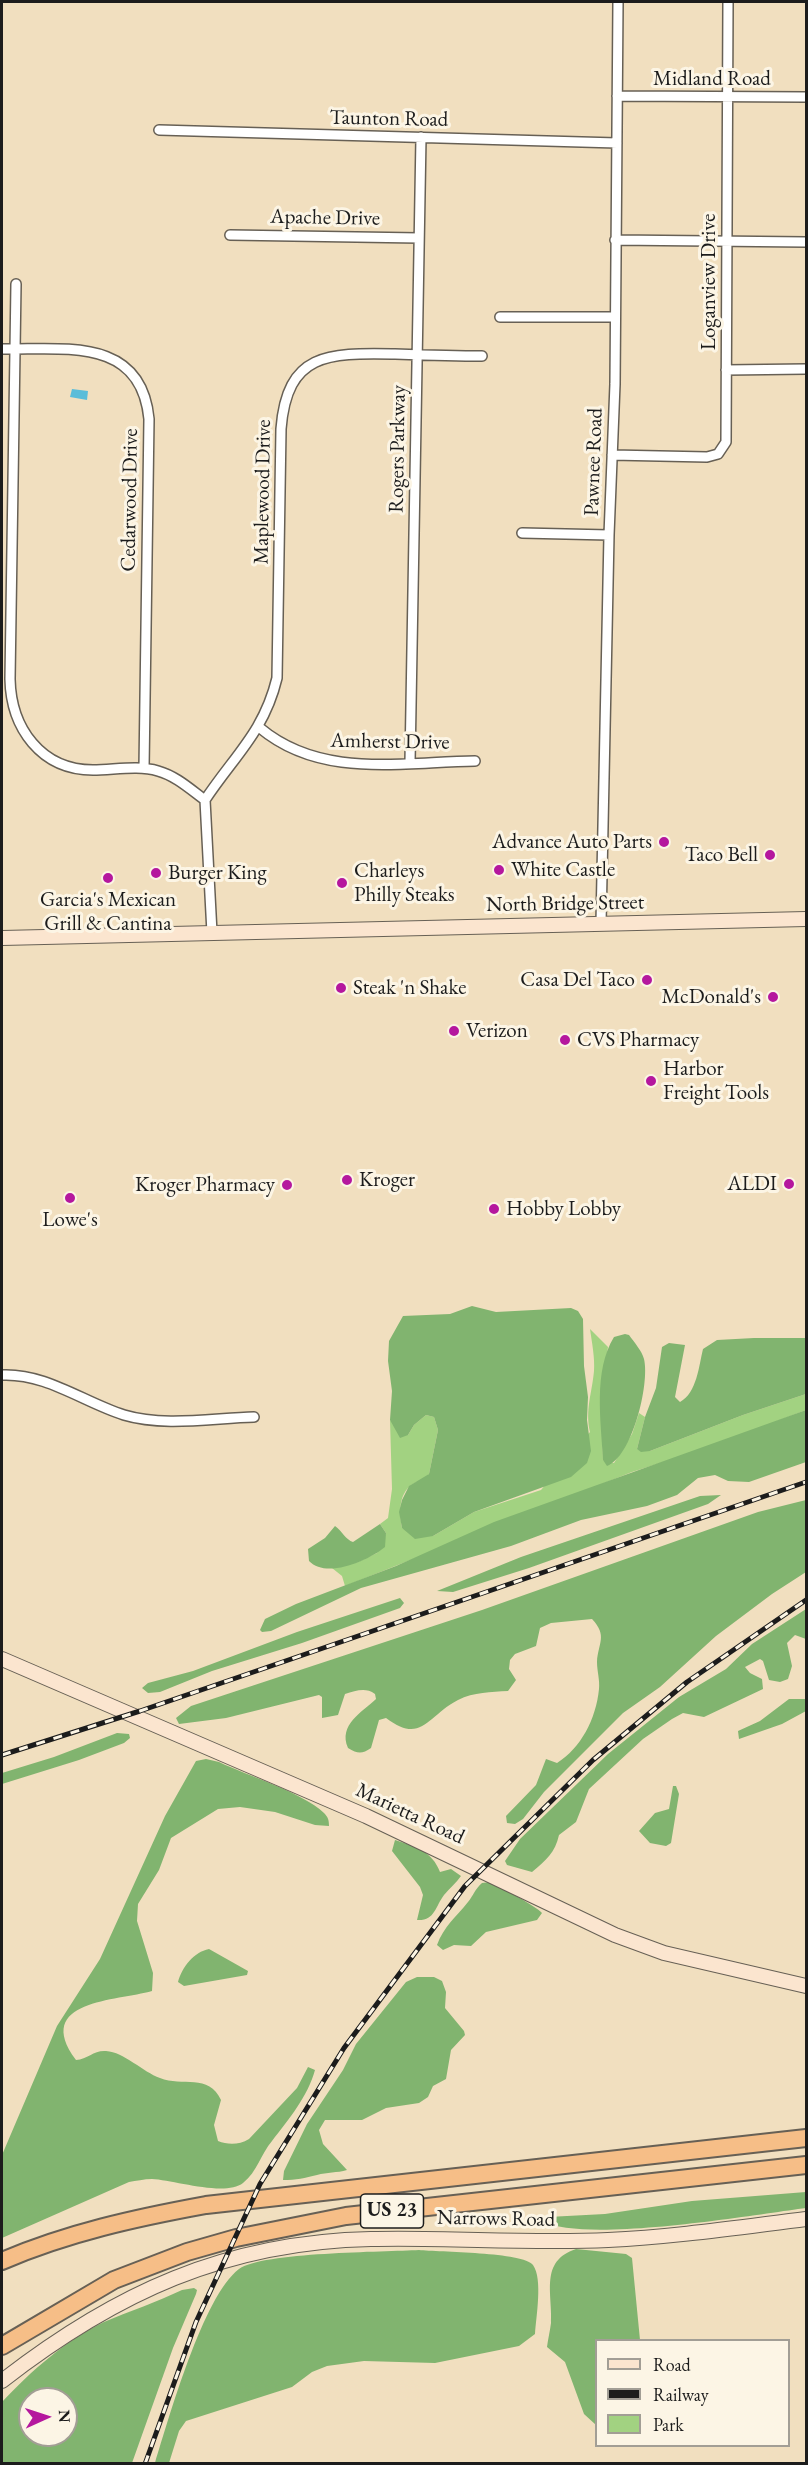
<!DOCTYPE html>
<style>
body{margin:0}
#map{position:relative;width:808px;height:2465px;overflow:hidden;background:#f1dfbf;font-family:"EB Garamond",serif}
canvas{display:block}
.frame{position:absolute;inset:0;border:3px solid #1c1c1c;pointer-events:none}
.legend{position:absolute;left:595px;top:2339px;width:195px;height:108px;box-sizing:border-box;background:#fcf5e5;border:2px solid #a29e95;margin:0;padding:8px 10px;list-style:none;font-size:18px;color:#1c1c1c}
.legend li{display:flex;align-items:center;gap:12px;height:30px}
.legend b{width:30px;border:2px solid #a29e95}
.north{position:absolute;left:18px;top:2387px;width:60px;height:60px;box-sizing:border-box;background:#fcf5e5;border:2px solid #a29e95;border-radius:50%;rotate:87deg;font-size:16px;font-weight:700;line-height:24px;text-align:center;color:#1c1c1c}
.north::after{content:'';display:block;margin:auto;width:21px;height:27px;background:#b5179e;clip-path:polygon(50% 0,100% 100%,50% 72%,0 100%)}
</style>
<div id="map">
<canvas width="808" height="2465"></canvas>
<div class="frame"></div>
<ul class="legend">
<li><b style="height:8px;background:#fbe5cf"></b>Road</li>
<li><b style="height:8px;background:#1c1c1c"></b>Railway</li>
<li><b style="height:16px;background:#a2d281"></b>Park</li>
</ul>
<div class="north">N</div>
</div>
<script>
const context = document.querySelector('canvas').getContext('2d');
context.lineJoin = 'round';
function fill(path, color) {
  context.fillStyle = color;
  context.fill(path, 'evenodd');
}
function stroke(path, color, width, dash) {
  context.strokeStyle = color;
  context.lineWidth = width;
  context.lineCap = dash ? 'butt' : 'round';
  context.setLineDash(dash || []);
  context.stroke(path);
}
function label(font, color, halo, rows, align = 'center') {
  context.font = font + ' "EB Garamond",serif';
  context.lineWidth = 6;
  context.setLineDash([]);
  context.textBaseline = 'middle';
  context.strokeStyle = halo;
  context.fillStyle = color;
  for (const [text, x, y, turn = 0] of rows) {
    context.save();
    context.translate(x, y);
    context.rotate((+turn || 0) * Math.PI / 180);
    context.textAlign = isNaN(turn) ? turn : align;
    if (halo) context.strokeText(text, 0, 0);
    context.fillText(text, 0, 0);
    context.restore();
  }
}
fill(new Path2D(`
 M 590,1329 L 608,1347 L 601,1393 L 603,1460 L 614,1463 L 632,1434 L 639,1413 L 645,1417 L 637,1449 L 650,1451 L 743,1415 L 806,1394 L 806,1410 L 707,1448 L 632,1472 L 345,1586 L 342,1576 L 332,1568 L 358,1562 L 377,1553 L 386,1533 L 380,1524 L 388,1518 L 392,1489 L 390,1420 L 408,1435 L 414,1425 L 426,1415 L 434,1417 L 438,1430 L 429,1474 C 424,1481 415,1481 409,1487 C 398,1498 400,1514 402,1528 L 433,1536 L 474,1512 L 541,1490 L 590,1432 C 585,1410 592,1393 594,1371 C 595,1358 592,1343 590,1329 Z`), '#a2d281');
fill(new Path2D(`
 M 472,1306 L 496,1312 L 571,1308 L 578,1311 L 583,1319 L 584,1366 L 588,1397 L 587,1420 L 591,1451 L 587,1463 L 571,1477 L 474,1512 L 433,1536 L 415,1539 L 402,1528 L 399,1512 L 402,1500 L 409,1486 L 429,1474 L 438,1430 L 434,1417 L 426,1415 L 414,1425 L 408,1435 L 400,1438 L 390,1420 L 392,1391 L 388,1361 L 389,1341 L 403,1316 L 450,1314 Z
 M 625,1334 L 629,1335 C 634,1342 642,1351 644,1359 C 650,1384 632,1457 607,1466 L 603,1460 C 601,1421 593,1371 614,1337 Z
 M 754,1338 L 806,1338 L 806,1394 L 743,1415 L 650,1451 L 641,1452 L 637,1449 L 645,1417 L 656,1388 L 662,1347 L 669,1343 L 685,1345 L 675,1397 L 680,1402 C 697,1393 699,1365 703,1349 L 717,1340 Z
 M 806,1410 L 806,1462 L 749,1482 L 728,1481 L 715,1475 L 698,1478 L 677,1495 L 647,1506 L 581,1520 L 511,1546 L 361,1588 L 271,1631 L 262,1632 L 260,1630 L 265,1619 L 296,1604 L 396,1566 L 494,1522 Z
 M 721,1495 L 708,1504 L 529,1568 L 453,1592 L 437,1591 L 521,1557 L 700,1496 Z
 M 806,1500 L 806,1572 L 772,1594 L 716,1636 L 660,1687 L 623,1713 L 544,1792 L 523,1819 L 515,1824 L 507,1823 L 506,1816 L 536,1785 L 546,1759 L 557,1763 C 581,1748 596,1719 599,1689 C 600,1680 597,1671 597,1662 C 598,1643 608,1636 592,1619 L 551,1623 L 540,1628 L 536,1646 L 515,1654 L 510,1660 L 509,1669 L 516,1680 L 508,1691 C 491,1692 474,1692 458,1700 C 427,1716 422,1745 386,1718 L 379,1720 L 371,1748 C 362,1754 358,1754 348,1748 C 338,1725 362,1712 376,1699 L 375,1694 C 365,1687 356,1691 345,1694 L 338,1715 L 322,1718 L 322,1697 L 319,1695 L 226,1718 L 179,1724 L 176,1718 L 191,1706 L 482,1610 L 758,1512 Z
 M 380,1524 L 386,1533 L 385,1547 C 368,1561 326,1579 309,1561 L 308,1549 L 325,1538 L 335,1526 C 342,1531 346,1540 353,1542 Z
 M 400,1598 L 404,1603 L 400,1608 L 302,1643 L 212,1671 L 160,1692 L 148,1693 L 142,1688 L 148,1683 L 193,1671 L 297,1632 Z
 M 806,1609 L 806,1639 L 795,1635 L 787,1643 L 792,1666 L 788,1679 L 780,1682 L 769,1680 L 763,1661 L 760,1659 L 745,1667 L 750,1673 L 762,1679 L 763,1689 L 704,1717 L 683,1713 L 672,1719 L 643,1739 L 589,1789 L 576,1822 L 559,1835 C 555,1853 546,1860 532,1872 L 507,1865 L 505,1861 L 520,1839 L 608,1754 L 679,1697 L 726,1669 L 752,1644 Z
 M 789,1699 L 806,1699 L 806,1711 L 782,1724 L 739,1739 L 738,1731 L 760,1721 Z
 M 117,1733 L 129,1734 L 130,1738 L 124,1743 L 79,1760 L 2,1784 L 2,1773 L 54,1757 Z
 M 206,1759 L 219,1762 C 248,1776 302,1792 324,1813 C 328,1817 329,1820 329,1826 L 315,1825 L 275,1812 L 240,1807 L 218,1809 L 171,1838 L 159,1870 L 138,1904 L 137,1921 L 153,1973 L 152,1991 C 117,2001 32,2000 76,2060 C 88,2059 94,2050 106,2051 C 124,2052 143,2072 160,2078 C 182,2087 209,2073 221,2100 L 214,2125 L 218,2141 C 228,2145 239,2145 249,2139 L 297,2088 L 308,2067 L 315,2070 C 308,2096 289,2119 272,2141 C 261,2154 257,2172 243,2183 C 225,2197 174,2180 152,2179 C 144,2179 136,2181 129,2182 L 2,2238 L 2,2155 L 57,2026 L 100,1959 L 165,1816 L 196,1761 Z
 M 673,1786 L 676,1786 L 679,1794 L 671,1843 L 666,1846 L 650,1843 L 639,1831 L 655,1813 L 669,1809 Z
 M 395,1840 C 416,1847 432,1851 440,1872 L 451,1869 L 461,1876 C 456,1883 450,1888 444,1895 C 435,1907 435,1921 417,1920 L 423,1895 L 420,1887 L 392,1851 Z
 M 490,1882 C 500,1887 536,1906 542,1913 L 537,1920 L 486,1932 L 471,1946 L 454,1945 L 443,1950 L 437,1945 C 444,1926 456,1917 468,1902 C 473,1896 475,1889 482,1883 Z
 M 209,1949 L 248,1971 L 247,1975 L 184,1986 L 178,1982 C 182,1967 194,1952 209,1949 Z
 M 417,1977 L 434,1977 L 442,1981 L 446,1992 L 445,2008 L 464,2031 L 465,2035 L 451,2050 L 446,2079 L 433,2086 L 428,2097 L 419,2103 L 386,2108 L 362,2120 L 325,2120 L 319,2130 L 323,2144 L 347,2170 C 337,2173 327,2172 317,2175 C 305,2178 296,2180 283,2180 L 284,2171 L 307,2124 L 343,2070 L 356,2044 L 406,1982 Z
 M 806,2192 L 806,2208 C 752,2215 585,2244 542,2221 L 548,2217 L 605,2214 L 692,2201 Z
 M 576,2249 L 626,2254 L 632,2258 L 640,2340 L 596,2340 L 596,2425 L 584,2414 L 565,2362 L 547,2347 C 548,2339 550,2331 551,2323 C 553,2294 539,2261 576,2249 Z
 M 419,2250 C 438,2252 524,2252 533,2265 C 543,2279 536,2317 535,2334 L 519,2346 L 435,2363 L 364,2361 L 327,2366 L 312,2372 L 292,2387 L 186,2421 L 179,2431 L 169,2463 L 155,2463 C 169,2418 203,2296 239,2269 C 262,2252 385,2252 419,2250 Z
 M 194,2288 L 197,2290 L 196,2294 L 173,2348 L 132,2463 L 2,2463 L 2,2402 C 31,2371 66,2340 104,2322 C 130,2311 157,2302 182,2290 ZM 30,2399 L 66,2399 L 66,2435 L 30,2435 Z`), '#81b46f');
fill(new Path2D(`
 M 72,389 L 88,391 L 87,400 L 70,397 Z`), '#5bbdd9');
const street = new Path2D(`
 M 617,96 L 806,97
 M 159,130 L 617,143
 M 230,235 L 419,238
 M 615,240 L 806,242
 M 16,284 L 10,679 C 11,728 41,770 93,770 C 114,770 138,765 158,771 C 176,776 190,789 205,800 L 212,933
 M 500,317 L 615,317
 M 2,349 C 64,350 141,336 149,419 L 144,768
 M 726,370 L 806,369
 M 612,455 L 707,457 L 718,454 L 726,442 L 728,2
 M 522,533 L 609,535
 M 260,728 C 321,779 401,762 475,761
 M 410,762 L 421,137
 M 205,800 C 234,756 264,732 277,678 L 281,429 C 287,351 330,353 395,354 C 424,355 453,356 482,356
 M 601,923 L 609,535 L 615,384 L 618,2
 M 2,1375 C 46,1373 83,1402 124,1415 C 164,1427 213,1418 254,1417`);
const secondary = new Path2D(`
 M 2,938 L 806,919
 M 2,1659 L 366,1816 L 615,1935 L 664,1953 L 806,1986
 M 2,2381 C 115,2293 226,2242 371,2239 C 450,2237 529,2244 608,2240 C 674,2237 741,2227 806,2219`);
const highway = new Path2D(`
 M 2,2261 C 67,2233 135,2218 206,2205 L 806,2138
 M 2,2346 L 114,2280 L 187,2252 L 236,2238 L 346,2216 L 806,2165`);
stroke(street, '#676055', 12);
stroke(secondary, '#676055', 16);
stroke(highway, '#676055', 20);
stroke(street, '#fff', 9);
stroke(secondary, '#fbe5cf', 14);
stroke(highway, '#f6be87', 16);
const rail = new Path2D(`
 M 2,1755 L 140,1711 L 806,1482
 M 145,2464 L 196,2322 L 260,2184 L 344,2048 L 465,1886 L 593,1760 L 687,1682 L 806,1600`);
stroke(rail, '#1c1c1c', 5);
stroke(rail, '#fcf5e5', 3, [9]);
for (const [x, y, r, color] of [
 [664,842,6,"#b5179e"],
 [770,855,6,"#b5179e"],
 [499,870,6,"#b5179e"],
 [156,873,6,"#b5179e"],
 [108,878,6,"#b5179e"],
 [342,883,6,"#b5179e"],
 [647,980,6,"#b5179e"],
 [341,988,6,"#b5179e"],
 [773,997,6,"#b5179e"],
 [454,1031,6,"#b5179e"],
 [565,1040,6,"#b5179e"],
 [651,1081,6,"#b5179e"],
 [347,1180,6,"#b5179e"],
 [789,1184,6,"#b5179e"],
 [287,1185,6,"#b5179e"],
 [70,1198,6,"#b5179e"],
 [494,1209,6,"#b5179e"]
]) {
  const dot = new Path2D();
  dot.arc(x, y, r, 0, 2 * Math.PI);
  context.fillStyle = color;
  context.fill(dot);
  stroke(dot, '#fcf5e5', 2);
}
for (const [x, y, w] of [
 [392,2211,63]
]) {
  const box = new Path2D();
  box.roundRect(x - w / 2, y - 17, w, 34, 4.5);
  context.fillStyle = '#fcf5e5';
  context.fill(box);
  stroke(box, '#1c1c1c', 1.5);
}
label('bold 20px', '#1c1c1c', null, [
 ["US 23",392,2211]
]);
label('21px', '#1c1c1c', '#fcf5e5', [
 ["Midland Road",712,79],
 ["Taunton Road",389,119,1],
 ["Apache Drive",325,218,1],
 ["Loganview Drive",709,282,-90],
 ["Rogers Parkway",398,449,-89],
 ["Pawnee Road",594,462,-88],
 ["Maplewood Drive",263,492,-89],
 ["Cedarwood Drive",130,500,-89],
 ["Amherst Drive",390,742,1],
 ["North Bridge Street",565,904,-1],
 ["Marietta Road",410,1814,25],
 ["Narrows Road",496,2219,1]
]);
label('21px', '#1c1c1c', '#fcf5e5', [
 ["Advance Auto Parts",652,842,"right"],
 ["Taco Bell",758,855,"right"],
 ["White Castle",511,870],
 ["Charleys",354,871],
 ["Philly Steaks",354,895],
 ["Burger King",168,873],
 ["Garcia's Mexican",108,900,"center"],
 ["Grill & Cantina",108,924,"center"],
 ["Casa Del Taco",635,980,"right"],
 ["Steak 'n Shake",353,988],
 ["McDonald's",761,997,"right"],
 ["Verizon",466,1031],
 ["CVS Pharmacy",577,1040],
 ["Harbor",663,1069],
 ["Freight Tools",663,1093],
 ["Kroger",359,1180],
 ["ALDI",777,1184,"right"],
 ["Kroger Pharmacy",275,1185,"right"],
 ["Hobby Lobby",506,1209],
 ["Lowe's",70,1220,"center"]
], 'left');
</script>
